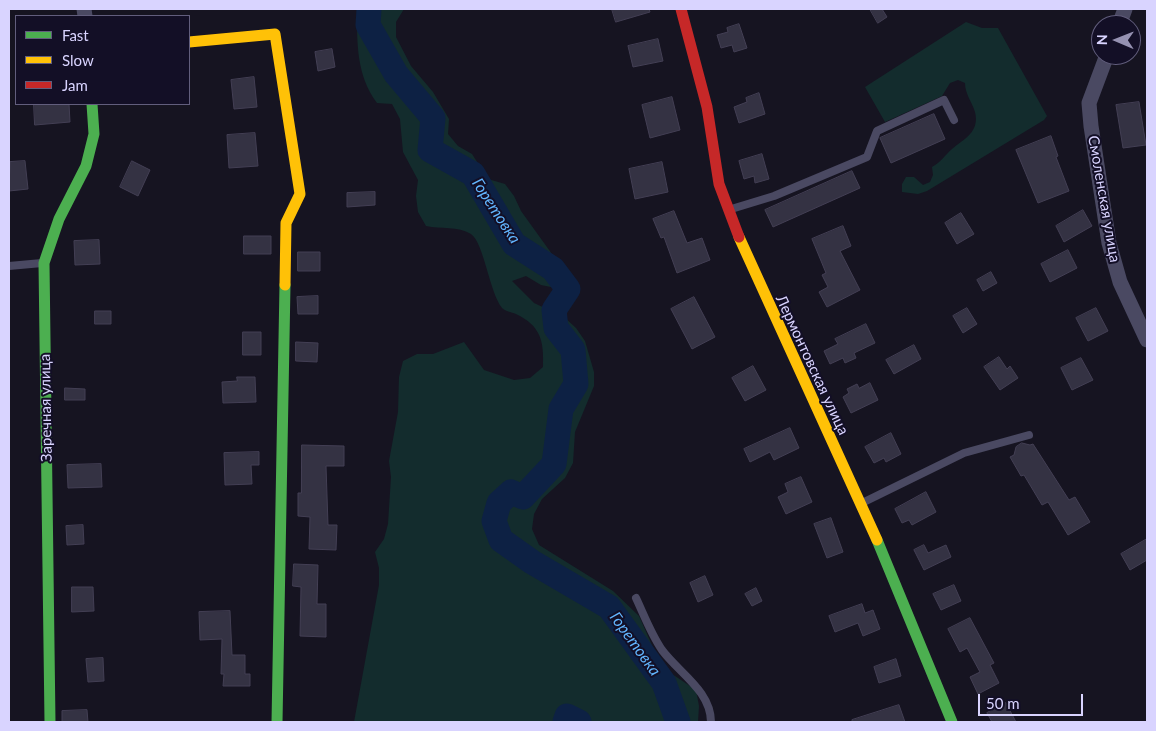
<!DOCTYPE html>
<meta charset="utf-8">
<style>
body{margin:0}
#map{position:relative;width:1156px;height:731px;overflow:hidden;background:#161421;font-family:Lato,sans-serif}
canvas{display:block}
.frame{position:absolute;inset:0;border:10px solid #d9d4ff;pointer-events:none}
.legend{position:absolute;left:15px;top:15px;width:175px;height:90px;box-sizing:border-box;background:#130f26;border:1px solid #625e7d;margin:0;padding:6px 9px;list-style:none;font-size:15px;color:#d9d4ff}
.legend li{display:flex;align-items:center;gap:10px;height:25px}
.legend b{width:25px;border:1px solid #625e7d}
.north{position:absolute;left:1091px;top:15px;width:50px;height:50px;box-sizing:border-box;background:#130f26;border:1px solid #625e7d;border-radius:50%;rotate:271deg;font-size:14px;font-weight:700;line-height:20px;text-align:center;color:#d9d4ff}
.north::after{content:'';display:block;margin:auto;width:18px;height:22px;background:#9591b1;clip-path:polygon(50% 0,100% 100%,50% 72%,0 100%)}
.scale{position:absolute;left:978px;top:694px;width:105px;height:22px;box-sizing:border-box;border:2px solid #d9d4ff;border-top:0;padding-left:6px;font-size:15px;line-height:18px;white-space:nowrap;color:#d9d4ff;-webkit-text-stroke:4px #130f26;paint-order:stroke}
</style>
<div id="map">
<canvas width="1156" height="731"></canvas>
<div class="frame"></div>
<ul class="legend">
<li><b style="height:6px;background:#4caf50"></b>Fast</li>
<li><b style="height:6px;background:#ffc107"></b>Slow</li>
<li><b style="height:6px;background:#c62828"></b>Jam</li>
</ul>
<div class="north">N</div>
<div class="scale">50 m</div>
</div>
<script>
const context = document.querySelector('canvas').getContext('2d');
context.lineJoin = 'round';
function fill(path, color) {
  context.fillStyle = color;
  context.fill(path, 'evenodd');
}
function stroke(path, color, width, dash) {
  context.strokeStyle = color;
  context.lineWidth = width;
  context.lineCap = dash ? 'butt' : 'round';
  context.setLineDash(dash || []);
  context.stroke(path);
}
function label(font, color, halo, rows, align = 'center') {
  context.font = font + ' Lato,sans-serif';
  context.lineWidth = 4;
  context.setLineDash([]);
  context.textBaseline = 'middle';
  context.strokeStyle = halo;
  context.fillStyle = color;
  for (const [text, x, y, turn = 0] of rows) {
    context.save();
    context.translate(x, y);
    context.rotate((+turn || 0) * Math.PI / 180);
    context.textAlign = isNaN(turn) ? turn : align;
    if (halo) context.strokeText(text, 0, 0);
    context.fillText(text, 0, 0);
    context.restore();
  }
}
fill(new Path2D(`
 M 357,9 L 404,9 L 396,22 L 396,37 L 411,66 L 433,92 L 449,119 L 448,134 L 458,146 L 472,154 L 488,179 L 505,184 L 514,196 L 521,211 L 557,261 L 563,275 L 556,288 L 541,285 L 526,276 L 512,281 L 534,303 L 564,317 L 576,328 L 585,341 L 594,372 L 594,386 L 575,432 L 573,463 L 565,478 L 542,499 L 534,514 L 532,529 L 539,545 L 613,591 L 639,616 L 659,661 L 669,672 L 696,690 L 699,706 L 698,722 L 354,722 L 379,585 L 379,568 L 375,552 L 384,539 L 388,524 L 391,477 L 389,461 L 398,412 L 399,377 L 403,361 L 417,354 L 433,354 L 464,342 L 484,370 L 514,380 L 530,378 L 543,367 C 544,341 541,326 516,314 C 511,312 505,311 502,308 C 489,291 484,243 471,234 C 458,226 441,229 426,226 L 418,212 L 416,196 L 418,180 L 403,152 L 400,119 L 392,104 L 377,103 C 356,75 357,42 357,9 Z
 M 966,22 L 982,28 L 998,28 L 1047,116 L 1044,120 L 927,191 L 918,194 L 902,192 L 902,184 L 906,177 L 914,177 L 923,185 L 930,182 L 933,175 L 932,167 C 941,162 945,155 952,149 C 964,139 980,132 975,112 C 972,102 965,94 965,83 L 958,80 L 950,83 L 942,96 L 885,122 L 865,87 Z`), '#132c2d');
stroke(new Path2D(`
 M 369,9 L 368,25 L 396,74 L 433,118 L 430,150 L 473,174 L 514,244 L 553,269 L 568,289 L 554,310 L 556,328 L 573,350 L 576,384 L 561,409 L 554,464 L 523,497 L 511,492 L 499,503 L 494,521 L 501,540 L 532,562 L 609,607 L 664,683 L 678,722
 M 565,722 L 567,716 L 579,722`), '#0d2144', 25);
const building = new Path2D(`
 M 612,9 L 649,9 L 650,12 L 616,22 Z
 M 870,9 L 882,9 L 887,17 L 878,23 Z
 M 739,24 L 747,48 L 734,52 L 732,45 L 721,48 L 717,35 L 728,32 L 727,28 Z
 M 658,39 L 663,61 L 633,67 L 628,46 Z
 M 332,49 L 335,67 L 318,71 L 315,52 Z
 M 254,77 L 257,107 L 234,109 L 231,80 Z
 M 759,93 L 765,114 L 739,123 L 734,107 L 747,102 L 746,98 Z
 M 672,97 L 680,130 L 650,138 L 642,105 Z
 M 1139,102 L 1146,145 L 1123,148 L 1116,105 Z
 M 34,104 L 69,104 L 70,122 L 35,125 Z
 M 934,114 L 945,139 L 891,163 L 880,138 Z
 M 255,133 L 258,166 L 229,168 L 227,135 Z
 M 1051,136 L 1058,156 L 1056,157 L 1069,191 L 1038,203 L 1016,150 Z
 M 762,154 L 769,179 L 755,183 L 754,176 L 744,179 L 739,161 Z
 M 25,161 L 28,189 L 9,191 L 10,162 Z
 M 132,161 L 150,170 L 138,196 L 120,187 Z
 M 662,162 L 668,192 L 635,199 L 629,169 Z
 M 852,171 L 860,188 L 773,227 L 765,210 Z
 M 375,192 L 375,205 L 347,207 L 347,193 Z
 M 1083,210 L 1092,226 L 1064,242 L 1056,226 Z
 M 674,211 L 687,243 L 702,238 L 710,260 L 677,273 L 664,237 L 661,238 L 653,219 Z
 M 961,213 L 974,234 L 957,244 L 945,223 Z
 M 843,226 L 851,246 L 840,251 L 860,290 L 827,307 L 819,292 L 828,287 L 822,275 L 826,273 L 812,239 Z
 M 244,236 L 271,236 L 271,254 L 244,254 Z
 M 99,240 L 100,264 L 75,265 L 74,241 Z
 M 1068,250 L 1077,268 L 1050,282 L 1041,264 Z
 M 298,252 L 320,252 L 320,271 L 298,271 Z
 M 991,272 L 997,283 L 983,291 L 977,280 Z
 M 318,296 L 318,314 L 298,314 L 297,297 Z
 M 694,297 L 715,337 L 692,349 L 671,309 Z
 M 967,308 L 977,324 L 963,333 L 953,316 Z
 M 1096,308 L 1108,331 L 1088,341 L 1076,318 Z
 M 95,311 L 111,311 L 111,324 L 95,324 Z
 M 866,324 L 875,343 L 854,353 L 856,358 L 845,363 L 843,358 L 830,364 L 824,351 L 838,344 L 835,339 Z
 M 243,332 L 261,332 L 261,355 L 243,355 Z
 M 296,342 L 318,343 L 317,362 L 296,361 Z
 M 914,345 L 921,359 L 894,374 L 886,360 Z
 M 999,357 L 1007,369 L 1010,366 L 1018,378 L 1000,390 L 984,367 Z
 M 1081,358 L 1093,380 L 1072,390 L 1061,368 Z
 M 753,366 L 766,390 L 745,401 L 732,378 Z
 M 237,377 L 255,377 L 256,402 L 223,403 L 222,382 L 237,381 Z
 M 870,383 L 878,400 L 851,413 L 843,397 L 849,393 L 847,389 L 857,384 L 859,388 Z
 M 65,388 L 85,389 L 85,400 L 65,400 Z
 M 790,428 L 799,448 L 774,460 L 770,452 L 750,462 L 744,449 Z
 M 891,433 L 901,454 L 886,462 L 884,458 L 874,463 L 865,447 Z
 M 1022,443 L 1030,445 L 1033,444 L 1069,500 L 1075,497 L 1090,522 L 1068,535 L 1048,502 L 1042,505 L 1024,475 L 1021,476 L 1010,457 L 1014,455 L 1016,447 Z
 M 302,445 L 344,446 L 344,466 L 326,466 L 328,525 L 337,525 L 336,550 L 309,549 L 310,517 L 298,516 L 298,493 L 301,493 Z
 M 259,452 L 259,465 L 251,465 L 252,484 L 225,485 L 224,453 Z
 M 101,464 L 102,487 L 68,488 L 67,465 Z
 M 801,477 L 812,502 L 786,514 L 778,497 L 788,492 L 785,484 Z
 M 926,492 L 936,512 L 912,525 L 909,520 L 902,523 L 895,509 Z
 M 831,518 L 843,552 L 827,558 L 814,524 Z
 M 83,525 L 84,544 L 67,545 L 66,526 Z
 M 1147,539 L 1147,560 L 1130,570 L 1121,554 Z
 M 924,545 L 928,553 L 946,545 L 951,557 L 924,570 L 914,550 Z
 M 294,564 L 318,565 L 317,604 L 326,604 L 326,637 L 300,636 L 301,587 L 293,586 Z
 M 705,576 L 713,595 L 698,602 L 690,583 Z
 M 954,585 L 961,601 L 941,610 L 933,594 Z
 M 72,587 L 93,587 L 94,611 L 72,612 Z
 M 756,588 L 762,601 L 752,606 L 745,594 Z
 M 862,604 L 865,613 L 873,610 L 880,629 L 863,636 L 858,623 L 835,632 L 829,616 Z
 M 230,611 L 232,655 L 245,655 L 245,674 L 250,674 L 250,686 L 223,686 L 224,674 L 221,674 L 222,639 L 200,640 L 199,612 Z
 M 970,618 L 994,663 L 990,665 L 999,683 L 978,694 L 970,677 L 980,672 L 967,648 L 960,652 L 948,629 Z
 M 103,658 L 104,681 L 88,682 L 86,659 Z
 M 896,659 L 901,676 L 879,683 L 874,667 Z
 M 1006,703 L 1016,722 L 992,722 L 987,713 Z
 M 899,705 L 905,722 L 852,722 L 852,720 Z
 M 87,710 L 88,722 L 62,722 L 62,711 Z`);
fill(building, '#343243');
stroke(building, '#433f54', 1);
stroke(new Path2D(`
 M 728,210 L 774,196 L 867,157 L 877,131 L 944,100 L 954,120
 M 9,266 L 42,263
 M 862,503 L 964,453 L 1029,435
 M 636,598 C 644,615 651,634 662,650 C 679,673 711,691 711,722`), '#4a4962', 8);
stroke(new Path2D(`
 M 84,9 L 85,16
 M 1119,25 L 1125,9
 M 1107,55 L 1089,103 L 1091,126 L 1109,243 L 1120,282 L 1147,340`), '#4a4962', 15);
stroke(new Path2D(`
 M 877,540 L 952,722
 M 50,722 L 44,263 L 59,219 L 86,166 L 94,134 L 92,104
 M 277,722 L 285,285`), '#4caf50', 11);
stroke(new Path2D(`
 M 189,42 L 275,34 L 300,194 L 286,223 L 285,285
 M 739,237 L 877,540`), '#ffc107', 11);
stroke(new Path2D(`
 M 681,9 L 707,107 L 719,184 L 739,237`), '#c62828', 11);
label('15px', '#d9d4ff', '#130f26', [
 ["Смоленская улица",1104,199,80],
 ["Лермонтовская улица",812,365,65],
 ["Заречная улица",46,408,-91]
]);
label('italic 16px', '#62b6ff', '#130f26', [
 ["Горетовка",496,211,57],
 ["Горетовка",635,644,54]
]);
</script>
